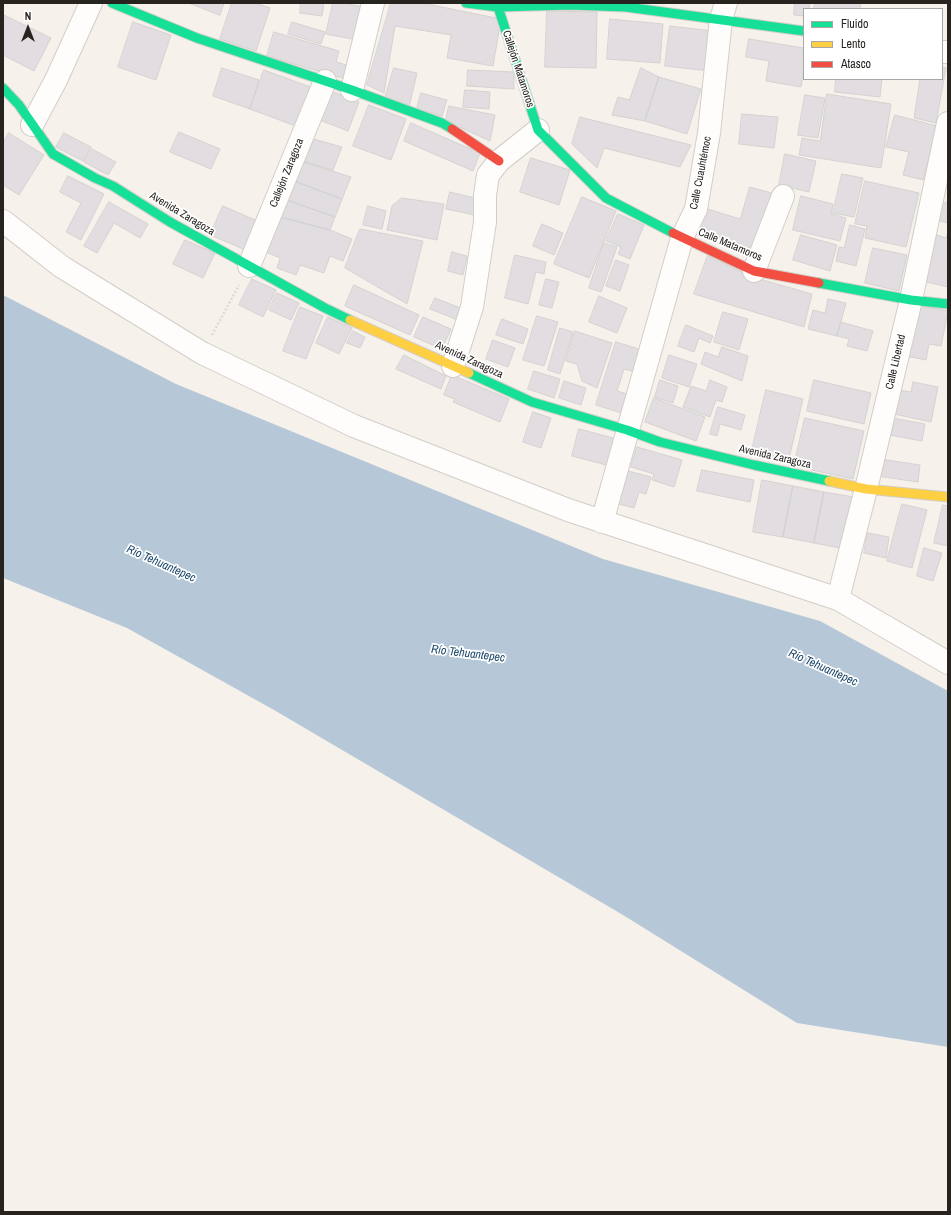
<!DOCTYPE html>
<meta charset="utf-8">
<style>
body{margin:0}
#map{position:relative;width:951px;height:1215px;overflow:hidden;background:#f6f1ea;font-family:"Archivo Narrow",sans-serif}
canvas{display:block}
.frame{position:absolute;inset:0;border:4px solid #272420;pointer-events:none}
.legend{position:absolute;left:803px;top:8px;width:140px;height:72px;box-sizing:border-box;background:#fff;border:1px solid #a9a7a6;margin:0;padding:5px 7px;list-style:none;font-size:12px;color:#272420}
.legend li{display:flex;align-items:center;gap:8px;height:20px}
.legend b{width:20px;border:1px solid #a9a7a6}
.north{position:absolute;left:8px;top:8px;width:40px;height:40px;-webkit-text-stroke:3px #fff;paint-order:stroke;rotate:0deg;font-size:11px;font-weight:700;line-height:16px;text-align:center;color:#272420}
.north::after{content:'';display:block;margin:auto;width:14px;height:18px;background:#272420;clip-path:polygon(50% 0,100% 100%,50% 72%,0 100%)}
</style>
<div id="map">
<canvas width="951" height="1215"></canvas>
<div class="frame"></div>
<ul class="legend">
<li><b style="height:5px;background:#16e098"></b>Fluido</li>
<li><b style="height:5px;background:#ffcf43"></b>Lento</li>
<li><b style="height:5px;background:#f24e42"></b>Atasco</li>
</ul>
<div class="north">N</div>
</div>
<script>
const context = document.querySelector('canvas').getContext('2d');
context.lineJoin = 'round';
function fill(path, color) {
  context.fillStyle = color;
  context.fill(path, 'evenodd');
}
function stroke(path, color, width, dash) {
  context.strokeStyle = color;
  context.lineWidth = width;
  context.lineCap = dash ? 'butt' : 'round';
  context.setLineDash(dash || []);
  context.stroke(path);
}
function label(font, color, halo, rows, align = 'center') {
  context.font = font + ' "Archivo Narrow",sans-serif';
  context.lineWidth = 3.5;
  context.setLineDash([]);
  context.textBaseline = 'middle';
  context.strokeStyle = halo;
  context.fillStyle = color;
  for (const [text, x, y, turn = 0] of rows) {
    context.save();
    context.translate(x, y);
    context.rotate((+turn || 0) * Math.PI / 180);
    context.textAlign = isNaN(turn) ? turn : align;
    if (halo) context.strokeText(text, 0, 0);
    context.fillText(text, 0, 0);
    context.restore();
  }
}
fill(new Path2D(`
 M 3,295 L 176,384 L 603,559 L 820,621 L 948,691 L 948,1047 L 797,1023 L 623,915 L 274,710 L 127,628 L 3,578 Z`), '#b6c8d8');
const building = new Path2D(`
 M 189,3 L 224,3 L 220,15 Z
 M 232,3 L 255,3 L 270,8 L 256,51 L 220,39 Z
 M 301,3 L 324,3 L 322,16 L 300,13 Z
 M 333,3 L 344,3 L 363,7 L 357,40 L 326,34 Z
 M 391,3 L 422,3 L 501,19 L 493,66 L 447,58 L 451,35 L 395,26 L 384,93 L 367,85 Z
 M 795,3 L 810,3 L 809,9 L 804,9 L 804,16 L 794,15 Z
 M 815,3 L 861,3 L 860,9 L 814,9 Z
 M 547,11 L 597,12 L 596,68 L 545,67 Z
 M 4,15 L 51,38 L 34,71 L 3,55 Z
 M 610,19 L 663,24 L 660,63 L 607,59 Z
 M 133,22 L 171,35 L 156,80 L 118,67 Z
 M 292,22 L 325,32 L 321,44 L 288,34 Z
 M 670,26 L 713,31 L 709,71 L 665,66 Z
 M 274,32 L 339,51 L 336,62 L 353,67 L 349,80 L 267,56 Z
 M 749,39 L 804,48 L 804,69 L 801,87 L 766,81 L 769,61 L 746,57 Z
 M 942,67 L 946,68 L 936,123 L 914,118 L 920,79 L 942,79 Z
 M 222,68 L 259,80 L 250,109 L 213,96 Z
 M 394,68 L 417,73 L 409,107 L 385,98 Z
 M 641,68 L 659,77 L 645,121 L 612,115 L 618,97 L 629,100 Z
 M 264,70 L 316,89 L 301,128 L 250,109 Z
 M 468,70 L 514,72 L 514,89 L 467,86 Z
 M 659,77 L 701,89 L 687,134 L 645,121 Z
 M 836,79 L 882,79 L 880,97 L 835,92 Z
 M 328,90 L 359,102 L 348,131 L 317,119 Z
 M 465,90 L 490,92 L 489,109 L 463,107 Z
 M 421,93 L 447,100 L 442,116 L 417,109 Z
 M 827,94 L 891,104 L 881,168 L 799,155 L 802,138 L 820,141 Z
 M 805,95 L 825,98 L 818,138 L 798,135 Z
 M 369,105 L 406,119 L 391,160 L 353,146 Z
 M 449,106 L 495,115 L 490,141 L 446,121 Z
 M 742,114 L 778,117 L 774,148 L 739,144 Z
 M 895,115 L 937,126 L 923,180 L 903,175 L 909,152 L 886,147 Z
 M 580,117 L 691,145 L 680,167 L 604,148 L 597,168 L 572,144 Z
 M 411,123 L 480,153 L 473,171 L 404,141 Z
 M 179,132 L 220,149 L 211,169 L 170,152 Z
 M 9,133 L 44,155 L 19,195 L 3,185 L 3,143 Z
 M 64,133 L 91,147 L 83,161 L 56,147 Z
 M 310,138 L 342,147 L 333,170 L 301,161 Z
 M 92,149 L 116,162 L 108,175 L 84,162 Z
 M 785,154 L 816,161 L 809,192 L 779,185 Z
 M 531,158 L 570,170 L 559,205 L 520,192 Z
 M 301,161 L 351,177 L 342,199 L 294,181 Z
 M 842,174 L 863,178 L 854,217 L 833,213 Z
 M 68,176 L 104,194 L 81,240 L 66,232 L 81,203 L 60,192 Z
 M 294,181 L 342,199 L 335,217 L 287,200 Z
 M 865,181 L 919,193 L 906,247 L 865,238 L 867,226 L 855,224 Z
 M 750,187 L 775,194 L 758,250 L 690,229 L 698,206 L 740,219 Z
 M 450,192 L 479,199 L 475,215 L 446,209 Z
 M 801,196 L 833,204 L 831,214 L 846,218 L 840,241 L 793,230 Z
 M 582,197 L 616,211 L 589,278 L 554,264 Z
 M 402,198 L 444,204 L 437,240 L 387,230 L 392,206 Z
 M 287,200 L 335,217 L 330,230 L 280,217 Z
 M 940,201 L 948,203 L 948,223 L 936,220 Z
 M 109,202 L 148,224 L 140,238 L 114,223 L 97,253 L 84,246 Z
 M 223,206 L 260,222 L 248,251 L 210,235 Z
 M 368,206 L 386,211 L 382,229 L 363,225 Z
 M 618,214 L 644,225 L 630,259 L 618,254 L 621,247 L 606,241 Z
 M 280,217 L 330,230 L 352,239 L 343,261 L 330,256 L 324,273 L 300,265 L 296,275 L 277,268 L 280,258 L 266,252 Z
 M 542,224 L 563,233 L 554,255 L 533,246 Z
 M 850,225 L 865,229 L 856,266 L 836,261 L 839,247 L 844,248 Z
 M 360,229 L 423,241 L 407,304 L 345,268 Z
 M 948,232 L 948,287 L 922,281 L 934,234 L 946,238 Z
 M 801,235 L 837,245 L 830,271 L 793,260 Z
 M 185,240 L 215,253 L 203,278 L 173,264 Z
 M 604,243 L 617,247 L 601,292 L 589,288 Z
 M 873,248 L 907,255 L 899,291 L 865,283 Z
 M 452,252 L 467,256 L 463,275 L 448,271 Z
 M 515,255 L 546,262 L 544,274 L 536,272 L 528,304 L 505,298 Z
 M 708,255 L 749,276 L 812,294 L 804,327 L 694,294 Z
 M 616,260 L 629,265 L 620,291 L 606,286 Z
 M 252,279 L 276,290 L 263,317 L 239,305 Z
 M 546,279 L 559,282 L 552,308 L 539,305 Z
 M 354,285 L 419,315 L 410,335 L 345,306 Z
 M 277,293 L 299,303 L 291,320 L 269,310 Z
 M 599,296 L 627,308 L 617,333 L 589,322 Z
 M 435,298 L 463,309 L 458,320 L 430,309 Z
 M 828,299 L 846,303 L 837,336 L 808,329 L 813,310 L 825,313 Z
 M 916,305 L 948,311 L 941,346 L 929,344 L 926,360 L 906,356 Z
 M 300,307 L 323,316 L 306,359 L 283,351 Z
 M 723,312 L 748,319 L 739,350 L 714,342 Z
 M 537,316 L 558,322 L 544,366 L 523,360 Z
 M 328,317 L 352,328 L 339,354 L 316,343 Z
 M 423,317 L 451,329 L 442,349 L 414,337 Z
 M 502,319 L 528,329 L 523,344 L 496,335 Z
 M 841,322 L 873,331 L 867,351 L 847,346 L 849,339 L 837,336 Z
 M 686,325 L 713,336 L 710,343 L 699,338 L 694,352 L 678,346 Z
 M 560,328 L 573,332 L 560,374 L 548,370 Z
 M 353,331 L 365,337 L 360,348 L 347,343 Z
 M 575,331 L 612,343 L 597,388 L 582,381 L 577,364 L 566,361 Z
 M 493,340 L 515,348 L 508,367 L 486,359 Z
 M 616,342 L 649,352 L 642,374 L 624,369 L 617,391 L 637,397 L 631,416 L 596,405 Z
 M 722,347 L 748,356 L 742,381 L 701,364 L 705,352 L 718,357 Z
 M 404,355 L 446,376 L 441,389 L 396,369 Z
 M 669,355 L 697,364 L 689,387 L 662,378 Z
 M 534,371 L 560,379 L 554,398 L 528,389 Z
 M 452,375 L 509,399 L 500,422 L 453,402 L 455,399 L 444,395 Z
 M 660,380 L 678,386 L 673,403 L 655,397 Z
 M 710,380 L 727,387 L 722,402 L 716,400 L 710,417 L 683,407 L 691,386 L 706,391 Z
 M 814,380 L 871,393 L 864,424 L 807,411 Z
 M 564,381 L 586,388 L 581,405 L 559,398 Z
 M 913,382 L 938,387 L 931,422 L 894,414 L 899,390 L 911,392 Z
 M 766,390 L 803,399 L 788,463 L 751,454 Z
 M 654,398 L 705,417 L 696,441 L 645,422 Z
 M 718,407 L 745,415 L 741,430 L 720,424 L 717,436 L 710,434 Z
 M 533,412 L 551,418 L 541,448 L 523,442 Z
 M 805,418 L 864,431 L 853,479 L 794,466 Z
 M 893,418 L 925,424 L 922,441 L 890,435 Z
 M 579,429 L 617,439 L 610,466 L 572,456 Z
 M 637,447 L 682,460 L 674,487 L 652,480 L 654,474 L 631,467 Z
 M 880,459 L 920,465 L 918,482 L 877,476 Z
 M 702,470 L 754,480 L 750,502 L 697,491 Z
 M 628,471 L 651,477 L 646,494 L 639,492 L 634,508 L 619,504 Z
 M 762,480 L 793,486 L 783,537 L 753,532 Z
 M 793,486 L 824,492 L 814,543 L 783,537 Z
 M 824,492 L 854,497 L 845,549 L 814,543 Z
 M 902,504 L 927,510 L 912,568 L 887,561 Z
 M 943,505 L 948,506 L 948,546 L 934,543 Z
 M 868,533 L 889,537 L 886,558 L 864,553 Z
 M 924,548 L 942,553 L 933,581 L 917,576 Z`);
fill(building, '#e1dde1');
stroke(building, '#d4d2d1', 1);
const street = new Path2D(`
 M 942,52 L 948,52
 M 352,90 L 373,3
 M 32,125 L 56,80 L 91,3
 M 3,221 L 62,267 L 202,353 L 354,426 L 568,510 L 838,599 L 948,663
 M 249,266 L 325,81
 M 754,271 L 783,196
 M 453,366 L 472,307 L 485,222 L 485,195 L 488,175 L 499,161 L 538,130
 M 602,522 L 682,238 L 696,209 L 709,133 L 721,19 L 726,3
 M 838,599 L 866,489 L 911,300 L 948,123`);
const fast = new Path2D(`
 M 112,3 L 197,38 L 352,90 L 442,123 L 452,129
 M 466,3 L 498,7 L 570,5 L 626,7 L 804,31
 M 498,7 L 538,130 L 606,198 L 673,233
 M 3,88 L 19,105 L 53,154 L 95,178 L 113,186 L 170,222 L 325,308 L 350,320
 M 819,283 L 911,300 L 948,304
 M 469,373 L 532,402 L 627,430 L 660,442 L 754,465 L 829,481`);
const slow = new Path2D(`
 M 350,320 L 469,373
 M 829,481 L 866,489 L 948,497`);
const jam = new Path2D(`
 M 452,129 L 499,161
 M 673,233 L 754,271 L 819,283`);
stroke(street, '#d2cec8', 24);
stroke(fast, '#d2cec8', 11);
stroke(slow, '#d2cec8', 11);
stroke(jam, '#d2cec8', 11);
stroke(new Path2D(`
 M 212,335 L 239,285`), '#dcdad8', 2.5, [2, 2]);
stroke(street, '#fefdfc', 22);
stroke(fast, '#16e098', 9);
stroke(slow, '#ffcf43', 9);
stroke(jam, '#f24e42', 9);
label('11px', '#272420', '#fff', [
 ["Callejón Matamoros",518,69,72],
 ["Callejón Zaragoza",287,173,-68],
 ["Calle Cuauhtémoc",701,173,-79],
 ["Avenida Zaragoza",182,214,31],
 ["Calle Matamoros",730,245,23],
 ["Avenida Zaragoza",469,360,25],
 ["Calle Libertad",896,362,-77],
 ["Avenida Zaragoza",775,457,13]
]);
label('italic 12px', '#1b476b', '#fff', [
 ["Río Tehuantepec",161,564,24],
 ["Río Tehuantepec",468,654,7],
 ["Río Tehuantepec",823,668,24]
]);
</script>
